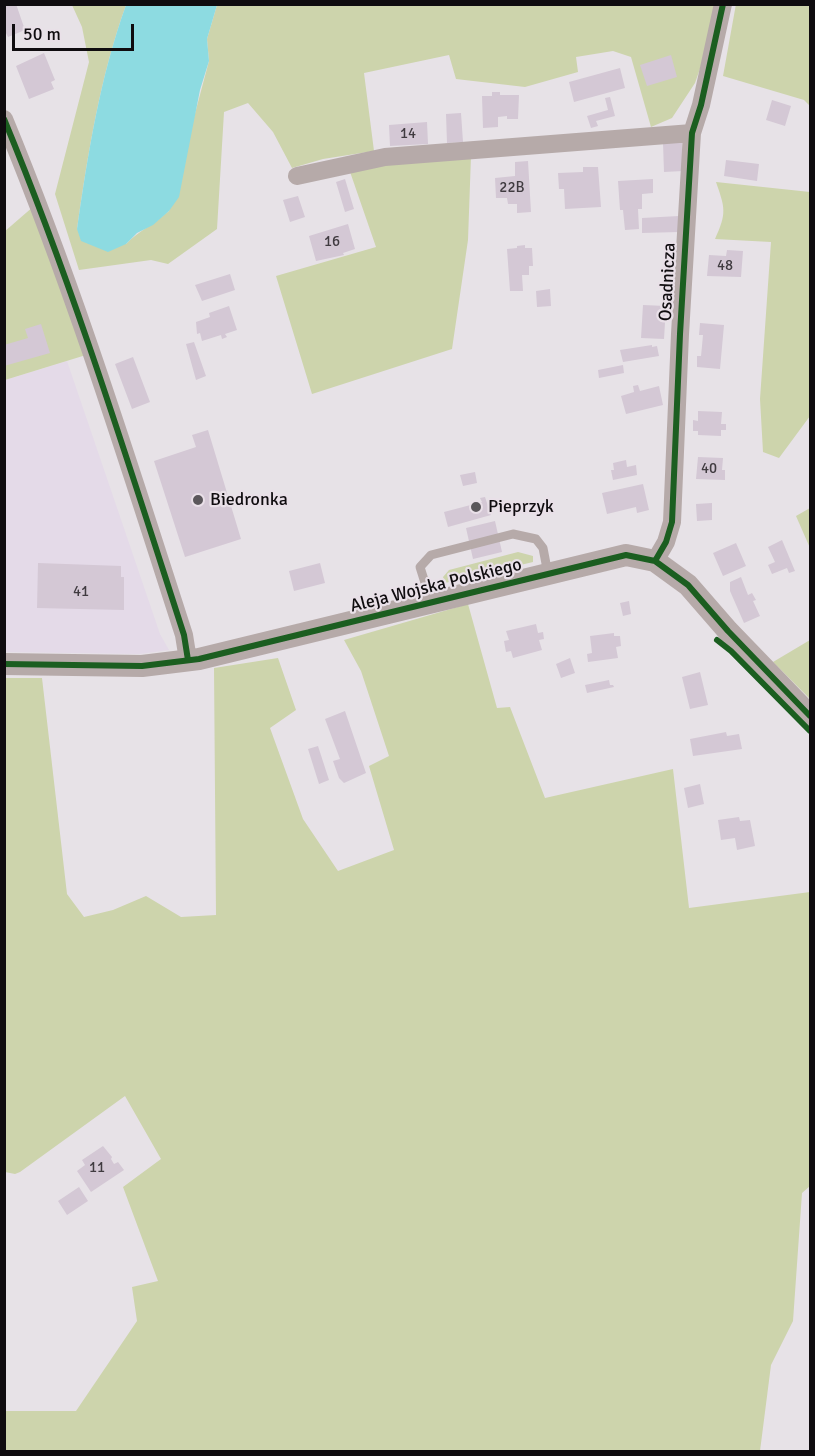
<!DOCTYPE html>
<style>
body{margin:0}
#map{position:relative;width:815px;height:1456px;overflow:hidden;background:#e7e2e7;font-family:Signika,sans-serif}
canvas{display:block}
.frame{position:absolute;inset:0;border:6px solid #0f0c0f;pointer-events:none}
.scale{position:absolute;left:12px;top:24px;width:122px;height:27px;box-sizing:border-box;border:3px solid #0f0c0f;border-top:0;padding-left:8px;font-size:18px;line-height:21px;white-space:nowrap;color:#0f0c0f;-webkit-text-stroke:4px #e9e0e8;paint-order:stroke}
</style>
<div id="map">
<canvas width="815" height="1456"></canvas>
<div class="frame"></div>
<div class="scale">50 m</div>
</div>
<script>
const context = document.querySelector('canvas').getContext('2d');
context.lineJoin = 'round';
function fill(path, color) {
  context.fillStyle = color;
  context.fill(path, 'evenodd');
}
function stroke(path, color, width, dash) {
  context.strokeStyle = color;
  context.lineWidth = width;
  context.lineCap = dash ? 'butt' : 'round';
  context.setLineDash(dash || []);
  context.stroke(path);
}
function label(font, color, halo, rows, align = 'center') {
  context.font = font + ' Signika,sans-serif';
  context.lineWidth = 4.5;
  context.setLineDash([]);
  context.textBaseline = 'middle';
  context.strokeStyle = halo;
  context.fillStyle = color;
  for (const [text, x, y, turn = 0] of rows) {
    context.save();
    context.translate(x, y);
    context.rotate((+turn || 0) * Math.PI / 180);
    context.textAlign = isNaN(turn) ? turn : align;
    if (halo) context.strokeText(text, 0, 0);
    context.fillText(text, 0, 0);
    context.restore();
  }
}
fill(new Path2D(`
 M 67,361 L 160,634 L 169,650 L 139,654 L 5,652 L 5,380 Z`), '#e4dae8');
fill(new Path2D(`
 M 736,4 L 810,5 L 810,106 L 804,100 L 723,76 Z
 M 72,5 L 126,5 C 100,77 88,153 77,229 L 126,244 C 139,231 155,223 169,211 L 209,61 L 207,39 L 217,5 L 717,5 L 709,43 L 695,83 L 672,118 L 651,127 L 631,57 L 613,51 L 576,57 L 578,72 L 525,87 L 456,79 L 449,55 L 364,73 L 374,151 L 323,159 L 292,168 L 273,132 L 248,103 L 224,112 L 217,229 L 168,264 L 151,260 L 79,270 L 55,194 L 89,62 L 82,27 Z
 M 471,156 L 468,240 L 452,349 L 312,394 L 276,276 L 376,247 L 348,166 Z
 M 716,182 L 810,192 L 810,416 L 779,458 L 763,452 L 760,399 L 771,242 L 715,239 C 727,213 725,208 716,182 Z
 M 34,206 L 86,355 L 5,380 L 4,232 Z
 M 810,508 L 810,548 L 796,516 Z
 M 518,552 L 533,556 L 533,562 L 445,583 L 443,577 L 449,570 Z
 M 468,604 L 497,708 L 510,707 L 545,798 L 673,769 L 689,908 L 810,892 L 810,1186 L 802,1193 L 793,1321 L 771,1365 L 760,1451 L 5,1451 L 5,1411 L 76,1411 L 137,1321 L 132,1287 L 158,1281 L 123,1187 L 161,1159 L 125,1096 L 20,1172 L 15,1174 L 5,1172 L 4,678 L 42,678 L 67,894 L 84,917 L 113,910 L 146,896 L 181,917 L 216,915 L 214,668 L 278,658 L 296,710 L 270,728 L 303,819 L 338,871 L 394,850 L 369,766 L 389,756 L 361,671 L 344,640 Z
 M 810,640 L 810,699 L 773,662 Z`), '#cdd4ac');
fill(new Path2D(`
 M 126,5 L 217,5 L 207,39 L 209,61 L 200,90 L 179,197 L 169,211 L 153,225 L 137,233 L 126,244 L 108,252 L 81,241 L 77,229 C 88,153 100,77 126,5 Z`), '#8ddbe1');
fill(new Path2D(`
 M 4,4 L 16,4 L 25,30 L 8,37 L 4,29 Z
 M 44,53 L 55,80 L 51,82 L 54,89 L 29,99 L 16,66 Z
 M 671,55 L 677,77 L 647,86 L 640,65 Z
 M 620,68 L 625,88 L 574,102 L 569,82 Z
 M 492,92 L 500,92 L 500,95 L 519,95 L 518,119 L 507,119 L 507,116 L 498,117 L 498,127 L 483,128 L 482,96 L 492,96 Z
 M 610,97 L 615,116 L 596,121 L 598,126 L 591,128 L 587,116 L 608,110 L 605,98 Z
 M 772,100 L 791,106 L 785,126 L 766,120 Z
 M 461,113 L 463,142 L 447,143 L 446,114 Z
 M 427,122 L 428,144 L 390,146 L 389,125 Z
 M 682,142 L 683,171 L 664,172 L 663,143 Z
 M 726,160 L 759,164 L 757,181 L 724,176 Z
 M 528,161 L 531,212 L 517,213 L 517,204 L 508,204 L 507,198 L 496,198 L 495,178 L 515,176 L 515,162 Z
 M 583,167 L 598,167 L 601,207 L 565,209 L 564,189 L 559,189 L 558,173 L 583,172 Z
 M 345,179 L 354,209 L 345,212 L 336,182 Z
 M 653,179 L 653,193 L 642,194 L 642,209 L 638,209 L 639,229 L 625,230 L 623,210 L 620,210 L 618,181 Z
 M 298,196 L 305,217 L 290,222 L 283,200 Z
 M 679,216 L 679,232 L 642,233 L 642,218 Z
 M 348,224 L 355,249 L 343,253 L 344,255 L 316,261 L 309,236 Z
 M 525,245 L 525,248 L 532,248 L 533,266 L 529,266 L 529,275 L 522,275 L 523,291 L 510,291 L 507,249 L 517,248 L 517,246 Z
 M 727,250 L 743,251 L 741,277 L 707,276 L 709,255 L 726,256 Z
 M 230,274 L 235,290 L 202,301 L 195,285 Z
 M 550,289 L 551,306 L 537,307 L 536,291 Z
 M 643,305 L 666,306 L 664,339 L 641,338 Z
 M 229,306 L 237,330 L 225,334 L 227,337 L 222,339 L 221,335 L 202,341 L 200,333 L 197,334 L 196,322 L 210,317 L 209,313 Z
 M 700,323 L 724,325 L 720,369 L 697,367 L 697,356 L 701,356 L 702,346 L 703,335 L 699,335 Z
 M 41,324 L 50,353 L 4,366 L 4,345 L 28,338 L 25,329 Z
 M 194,342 L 206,376 L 196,380 L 186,344 Z
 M 652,345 L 652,347 L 657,346 L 659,356 L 623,362 L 620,350 Z
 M 133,357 L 150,402 L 132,409 L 115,364 Z
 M 623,365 L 624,373 L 599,378 L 598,370 Z
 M 638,385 L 640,391 L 659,386 L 663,405 L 626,414 L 621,396 L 634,392 L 633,386 Z
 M 698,411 L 722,412 L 721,424 L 726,424 L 726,430 L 721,430 L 721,436 L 698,435 L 698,431 L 693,431 L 693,420 L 698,421 Z
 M 208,430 L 241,539 L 185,557 L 154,461 L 196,447 L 192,435 Z
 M 698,457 L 723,458 L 722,470 L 725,470 L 725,480 L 696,479 Z
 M 626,460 L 627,467 L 636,465 L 637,475 L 613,480 L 611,470 L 614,470 L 613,463 Z
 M 475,472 L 477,483 L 463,486 L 460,475 Z
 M 643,484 L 649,510 L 637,513 L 636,507 L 607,514 L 602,493 Z
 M 485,497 L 491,515 L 448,527 L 444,512 L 482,502 L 480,498 Z
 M 712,503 L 712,520 L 697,521 L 696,504 Z
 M 495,521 L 502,552 L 473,559 L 466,528 Z
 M 782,540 L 795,571 L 789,573 L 787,568 L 772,574 L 768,565 L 775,562 L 768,547 Z
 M 736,543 L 746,566 L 723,576 L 713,553 Z
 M 38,563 L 121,566 L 121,577 L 124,577 L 124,610 L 37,608 Z
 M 320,563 L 325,583 L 294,591 L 289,571 Z
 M 741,577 L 748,595 L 752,593 L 756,600 L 753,601 L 760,616 L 744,623 L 730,591 L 730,582 Z
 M 629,601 L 631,614 L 623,616 L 620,603 Z
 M 536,624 L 538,633 L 543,632 L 544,639 L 539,640 L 542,650 L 513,658 L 511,651 L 506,652 L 504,641 L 509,640 L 506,631 Z
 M 614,633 L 614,636 L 620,636 L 621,646 L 616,647 L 618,658 L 588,662 L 587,654 L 592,653 L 590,636 Z
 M 570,658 L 575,673 L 561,678 L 556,664 Z
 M 700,672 L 708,705 L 690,709 L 682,677 Z
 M 609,680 L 610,685 L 613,685 L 614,687 L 587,693 L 585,685 Z
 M 345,711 L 366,773 L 344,783 L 339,778 L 333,761 L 340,759 L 325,719 Z
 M 726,732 L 727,736 L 739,734 L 742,749 L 693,756 L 690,739 Z
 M 318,746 L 329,780 L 319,784 L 308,749 Z
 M 700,784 L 704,804 L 688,808 L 684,788 Z
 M 739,817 L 740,821 L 750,820 L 755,846 L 737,850 L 735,838 L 721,840 L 718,820 Z
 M 103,1146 L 112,1157 L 111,1159 L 114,1164 L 118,1162 L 124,1170 L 91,1192 L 77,1171 L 85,1165 L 82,1160 Z
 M 79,1187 L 88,1201 L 67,1215 L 58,1201 Z`), '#d4c8d5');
stroke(new Path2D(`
 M 431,602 L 420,567 L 431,555 L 513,534 L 536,539 L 543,548 L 548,574`), '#b6aaa9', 9);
stroke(new Path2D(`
 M 4,119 C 74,288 128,462 184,635 L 188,660
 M 297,176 L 385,157 L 692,133
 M 655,561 L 666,542 L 672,522 L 680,334 L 692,133 L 701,105 L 723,4`), '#b6aaa9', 18);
stroke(new Path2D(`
 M 4,664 L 142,666 L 199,659 L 626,555 L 655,561 L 688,585 L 728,631 L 810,716`), '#b6aaa9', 22);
stroke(new Path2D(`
 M 4,119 C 74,288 128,462 184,635 L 188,660
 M 655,561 L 666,542 L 672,522 L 680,334 L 692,133 L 701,105 L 723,4
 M 717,640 L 731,651 L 810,731
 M 4,664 L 142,666 L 199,659 L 626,555 L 655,561 L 688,585 L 728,631 L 810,716`), '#1b5e20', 6);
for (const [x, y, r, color] of [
 [198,500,6,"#5b575b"],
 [476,507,6,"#5b575b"]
]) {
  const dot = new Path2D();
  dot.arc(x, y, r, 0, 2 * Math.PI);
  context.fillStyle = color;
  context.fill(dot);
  stroke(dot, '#e9e0e8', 2);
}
label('15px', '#403b40', null, [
 ["14",408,134],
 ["22B",512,188],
 ["16",332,242],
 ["48",725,266],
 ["40",709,469],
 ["41",81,592],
 ["11",97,1168]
]);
label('18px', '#0f0c0f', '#e9e0e8', [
 ["Osadnicza",668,282,-87],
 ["Aleja Wojska Polskiego",436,586,-14]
]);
label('18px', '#0f0c0f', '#e9e0e8', [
 ["Biedronka",210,500],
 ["Pieprzyk",488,507]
], 'left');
</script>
